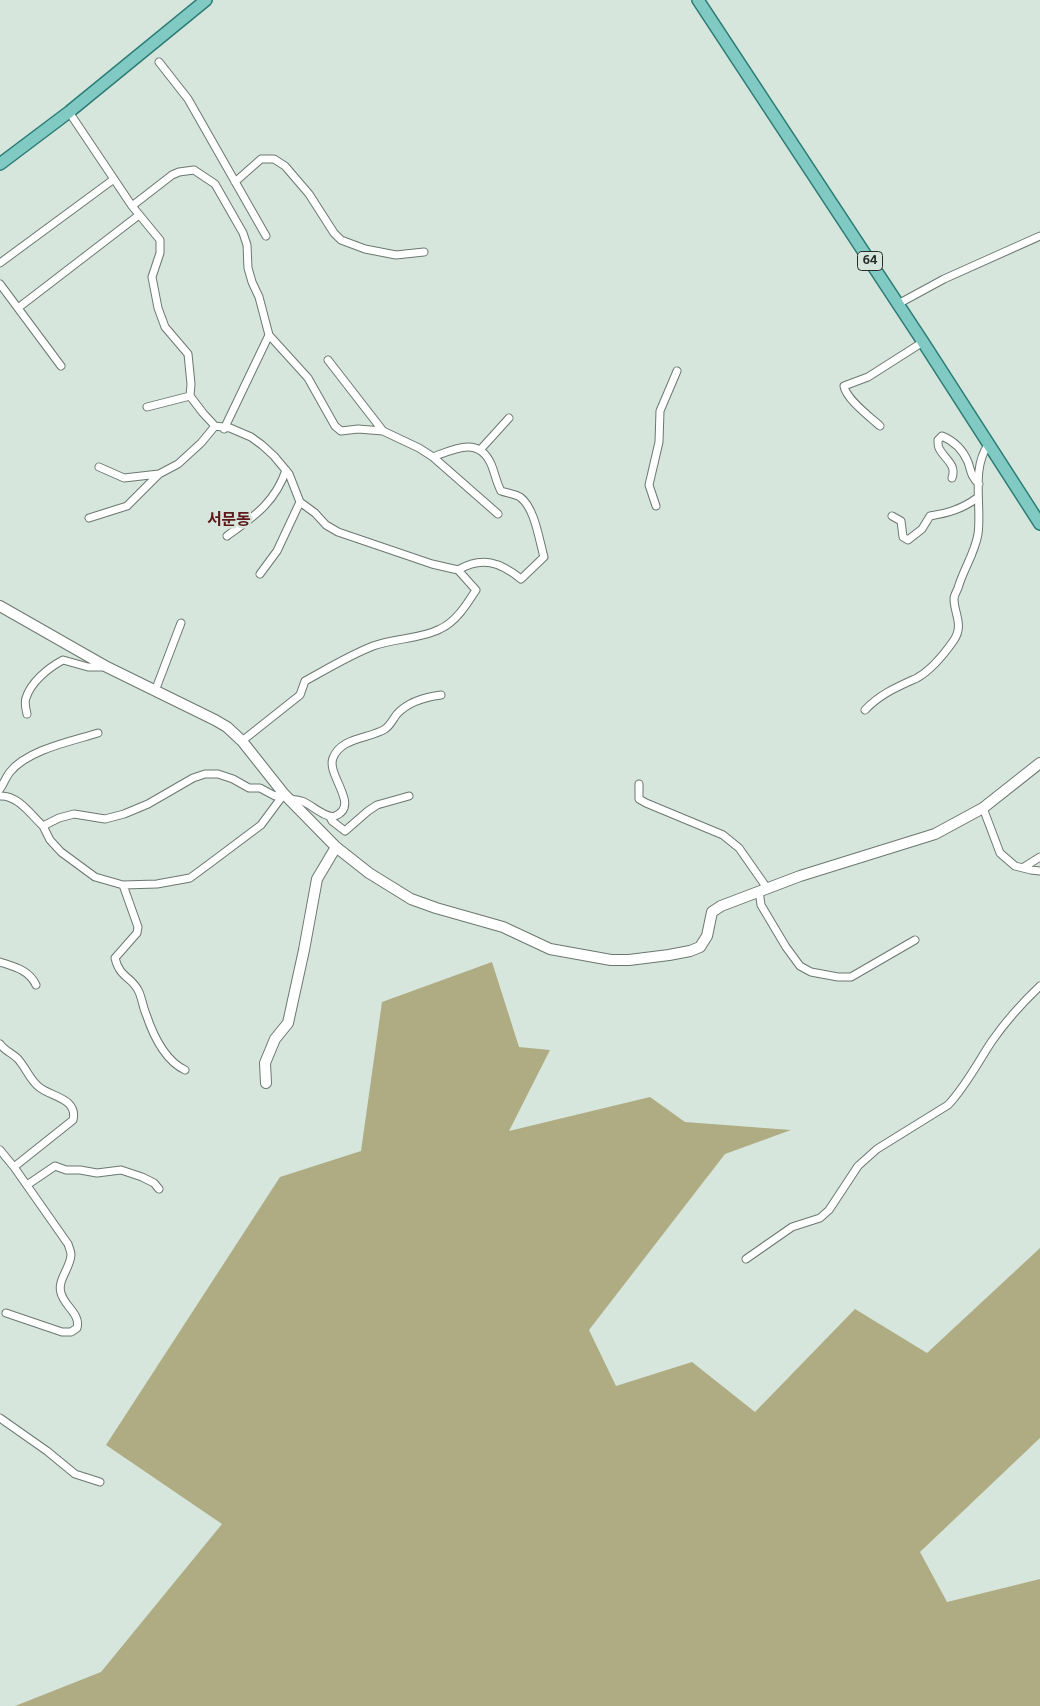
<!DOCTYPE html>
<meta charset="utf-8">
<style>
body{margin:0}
canvas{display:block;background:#d6e6dc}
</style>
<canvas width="1040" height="1706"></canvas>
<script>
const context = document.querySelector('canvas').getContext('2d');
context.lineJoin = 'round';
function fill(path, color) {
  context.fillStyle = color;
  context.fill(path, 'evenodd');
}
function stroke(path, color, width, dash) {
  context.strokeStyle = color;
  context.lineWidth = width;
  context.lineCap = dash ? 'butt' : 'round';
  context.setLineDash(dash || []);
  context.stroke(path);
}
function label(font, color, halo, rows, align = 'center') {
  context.font = font + ' Bitter,"Noto Sans KR",serif';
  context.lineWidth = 5;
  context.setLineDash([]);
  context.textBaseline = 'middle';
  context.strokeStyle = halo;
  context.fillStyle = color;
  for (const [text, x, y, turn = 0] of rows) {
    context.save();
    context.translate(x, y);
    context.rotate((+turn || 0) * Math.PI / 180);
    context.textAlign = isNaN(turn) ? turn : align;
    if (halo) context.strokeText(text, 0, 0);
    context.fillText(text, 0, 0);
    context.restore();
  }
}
fill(new Path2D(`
 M 492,962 L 519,1047 L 550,1050 L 509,1131 L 650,1097 L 685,1122 L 791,1130 L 725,1154 L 589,1330 L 616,1386 L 692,1362 L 755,1412 L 855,1309 L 927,1353 L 1040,1248 L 1040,1438 L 920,1552 L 947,1602 L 1040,1579 L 1040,1706 L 15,1706 L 101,1672 L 222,1524 L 106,1445 L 280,1177 L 361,1151 L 382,1002 Z`), '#afac83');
const street = new Path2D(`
 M 159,62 L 188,99 L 266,236
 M 69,112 L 132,206 L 172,175 L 179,172 L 194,170 L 215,184 L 243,233 L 247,245 L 248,268 L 252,282 L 259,297 L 269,335 L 308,378 L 335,426 L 341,431 L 358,429 L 383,431 L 419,448 L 433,457 L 498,514
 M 235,182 L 261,159 L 274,159 L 285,166 L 309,194 L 334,233 L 341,240 L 365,249 L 396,255 L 424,252
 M 132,206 L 160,240 L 160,253 L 152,277 L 158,308 L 165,327 L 188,354 L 191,384 L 190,396 L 203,413 L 215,426 L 230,428 L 251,437 L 262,445 L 274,456 L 289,474 L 300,502 L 315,513 L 326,525 L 338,532 L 432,564 L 458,570 C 482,556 500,562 521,579 L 544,557 C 539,540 535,508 520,497 C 515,494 507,493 501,491 C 496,482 495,473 491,464 C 479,436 454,449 433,457
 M 0,263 L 114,179
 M 0,284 L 61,366
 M 898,304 L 944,279 L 1040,236
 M 18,308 L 139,215
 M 328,360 L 383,431
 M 147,407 L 190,396
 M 880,426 C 870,417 846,399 844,386 L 868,377 L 923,342
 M 224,429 L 269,335
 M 480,450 L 509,418
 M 99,467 L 124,478 L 159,474
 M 952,478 C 957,464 944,459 939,448 C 938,447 938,442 938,440 L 942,436 C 954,441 963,450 968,462 C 971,471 971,477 979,484
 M 656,506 L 649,485 L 659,442 L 660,411 L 677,371
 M 892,516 L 901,521 L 903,537 L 908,540 L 922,529 L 930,516 C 948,513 962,509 977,498
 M 89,518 L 127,506 L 159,474 L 178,464 L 201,443 L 215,426
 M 227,536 C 253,517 275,503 286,470
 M 260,574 L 277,551 L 300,502
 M 155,691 L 181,623
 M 865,710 C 880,694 897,687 917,678 C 931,670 945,653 954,640 C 964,625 954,613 954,599 C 954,595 957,591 958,588 C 963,570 975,553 978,534 C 982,506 971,469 988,445
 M 27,714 C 26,709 24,703 26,698 C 31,682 48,668 63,660 L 88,667 L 106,667
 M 242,741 L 300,695 L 305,681 C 327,669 350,655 373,646 C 395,638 421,639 440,629 C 456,622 467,604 476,590 L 458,570
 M 639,784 L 639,799 L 646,803 L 723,835 L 739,848 L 767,888
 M 0,789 C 4,783 6,777 10,772 C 27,750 72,741 98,733
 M 0,796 C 18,795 31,815 43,826 L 59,818 L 74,814 L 105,819 L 124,814 L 148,804 L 193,778 L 205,774 L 218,774 L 233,779 L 249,788 L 260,788 L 275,796 L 284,794
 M 290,799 C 295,800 300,800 304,802 C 313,806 326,819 335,816 C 361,806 326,775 333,758 C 341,737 369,739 385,729 C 390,726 393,719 397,714 C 408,702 425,697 441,695
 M 983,808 L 1000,853 L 1015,866 L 1031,870 L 1040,871
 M 330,817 L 332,821 L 345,831 L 368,811 L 377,805 L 409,796
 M 43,826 L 50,840 L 61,852 L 95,877 L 123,885 L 157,884 L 190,878 L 209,864 L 261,825 L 284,794
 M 1024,867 L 1040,857
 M 123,885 L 138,927 L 137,933 L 115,958 C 120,979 132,976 139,992 C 142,999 143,1007 146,1014 C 153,1035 164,1060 185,1070
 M 759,891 L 761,905 L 786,947 L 800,966 L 811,972 L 838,977 L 851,977 L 915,940
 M 0,962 C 15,967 29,970 36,985
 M 0,1044 C 5,1051 12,1053 18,1059 C 26,1068 30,1080 39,1087 C 51,1097 78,1098 73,1120 L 14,1167
 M 0,1150 L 14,1167 L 68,1244 C 69,1247 71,1252 71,1255 C 70,1269 57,1280 61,1293 C 64,1306 81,1314 77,1328 L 71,1332 L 62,1332 L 6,1313
 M 27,1185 L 55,1166 L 66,1170 L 80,1170 L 97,1173 L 121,1170 L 142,1177 L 154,1183 L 159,1189
 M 746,1259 L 792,1227 L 820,1218 L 829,1210 L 858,1166 L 877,1149 L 948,1105 C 966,1086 978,1062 992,1041 C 1006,1021 1022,1003 1040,986
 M 0,1418 L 47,1451 L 75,1474 L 100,1482`);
const secondary = new Path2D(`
 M 0,606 L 107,667 L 215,720 L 227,727 L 242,741 L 284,794 L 336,847 L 369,873 L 411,899 L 436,908 L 503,927 L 550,949 L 611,960 L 629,960 L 669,955 L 690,951 L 700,947 L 707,936 L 712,912 L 721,906 L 800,876 L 935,834 L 983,808 L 1040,763
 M 266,1083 L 265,1063 L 275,1039 L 288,1023 L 304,950 L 317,879 L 336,847`);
const primary = new Path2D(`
 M 698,0 L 923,342 L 1040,524
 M 0,164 L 69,112 L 206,0`);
stroke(street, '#6b7870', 9);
stroke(secondary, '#6b7870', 12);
stroke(primary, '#2b7c74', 14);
stroke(street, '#fff', 7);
stroke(secondary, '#fff', 10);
stroke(primary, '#81cac4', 11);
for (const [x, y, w] of [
 [870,261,25]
]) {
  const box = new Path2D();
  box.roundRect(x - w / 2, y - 9.5, w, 19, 4);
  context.fillStyle = '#d6e6dc';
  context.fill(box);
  stroke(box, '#262c29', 1);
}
label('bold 12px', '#262c29', null, [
 ["64",870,261]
]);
label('bold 16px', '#5d1819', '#d6e6dc', [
 ["서문동",229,521]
]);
</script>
